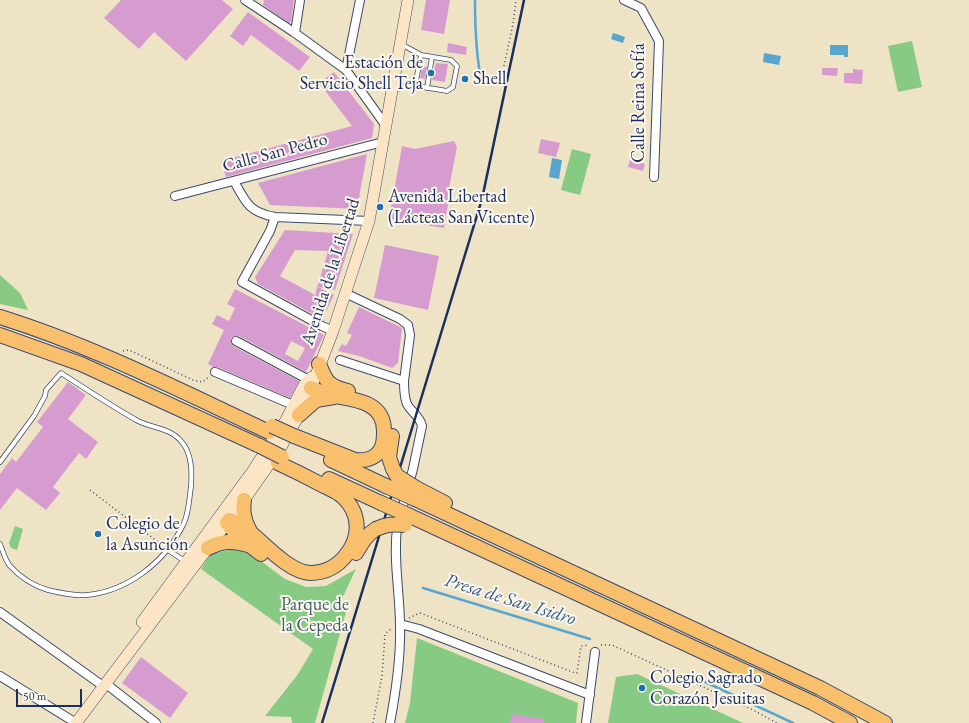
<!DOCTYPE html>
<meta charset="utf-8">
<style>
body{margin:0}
#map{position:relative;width:969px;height:723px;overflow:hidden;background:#efe3c5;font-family:"EB Garamond",serif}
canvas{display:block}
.scale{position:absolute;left:16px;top:689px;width:66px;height:18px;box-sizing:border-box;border:2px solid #1b2f5e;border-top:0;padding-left:5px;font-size:12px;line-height:14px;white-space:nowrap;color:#1b2f5e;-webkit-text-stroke:3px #fbf7ec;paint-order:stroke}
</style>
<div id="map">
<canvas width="969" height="723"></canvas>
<div class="scale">50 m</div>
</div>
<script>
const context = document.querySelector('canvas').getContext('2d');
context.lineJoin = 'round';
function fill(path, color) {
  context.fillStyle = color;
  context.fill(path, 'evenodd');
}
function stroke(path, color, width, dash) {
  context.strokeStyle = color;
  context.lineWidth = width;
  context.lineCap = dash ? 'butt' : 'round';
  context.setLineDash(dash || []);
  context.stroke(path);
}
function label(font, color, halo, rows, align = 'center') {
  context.font = font + ' "EB Garamond",serif';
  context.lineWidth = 4;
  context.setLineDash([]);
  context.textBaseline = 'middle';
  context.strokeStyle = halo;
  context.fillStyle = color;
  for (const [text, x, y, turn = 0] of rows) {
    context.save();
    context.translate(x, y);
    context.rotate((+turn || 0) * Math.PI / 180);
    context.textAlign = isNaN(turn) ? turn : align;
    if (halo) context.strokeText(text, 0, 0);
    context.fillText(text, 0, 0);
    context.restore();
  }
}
fill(new Path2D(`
 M 912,41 L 922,87 L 898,92 L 888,46 Z
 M 572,149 L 591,154 L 580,195 L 561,190 Z
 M 0,275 L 20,293 L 28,310 L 0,304 Z
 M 15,526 L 23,529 L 17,550 L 11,548 L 9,543 Z
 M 239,548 L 253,555 L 285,579 L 306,587 L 326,586 L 356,569 L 340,603 L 348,605 L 315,723 L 292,723 L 291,717 L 265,716 L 298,674 L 313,649 L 201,569 L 210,554 Z
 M 417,638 L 578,703 L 576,723 L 405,723 L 410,703 Z
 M 637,674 L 743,723 L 608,723 L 616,677 Z`), '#87ca83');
fill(new Path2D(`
 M 613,33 L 625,37 L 623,43 L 611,39 Z
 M 830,45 L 848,45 L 848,57 L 844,57 L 844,55 L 830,55 Z
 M 764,53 L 781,56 L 779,65 L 763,62 Z
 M 552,158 L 562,160 L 559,179 L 549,177 Z`), '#56a6d0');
stroke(new Path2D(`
 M 475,0 C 475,27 476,57 482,84
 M 423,588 L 590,639
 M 688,674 L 793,723`), '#56a6d0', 2.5);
fill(new Path2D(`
 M 121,0 L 222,0 L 233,9 L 186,61 L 154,32 L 139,49 L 104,18 Z
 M 264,0 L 294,0 L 291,22 L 289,23 L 263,5 Z
 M 426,0 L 450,0 L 444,34 L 421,30 Z
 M 248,12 L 310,57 L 299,71 L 251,35 L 243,46 L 230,36 Z
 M 448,43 L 467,47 L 466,55 L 447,52 Z
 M 436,63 L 448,64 L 445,82 L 432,80 Z
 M 422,66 L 427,67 L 425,79 L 420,78 Z
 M 822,68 L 838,68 L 837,76 L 822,75 Z
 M 853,69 L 863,70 L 862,84 L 844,83 L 844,73 L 853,73 Z
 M 334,72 L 374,124 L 372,138 L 226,177 L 221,161 L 352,126 L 319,83 Z
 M 541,139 L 560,143 L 556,157 L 538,153 Z
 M 454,141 L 457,147 L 448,193 L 450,193 L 444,228 L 389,219 L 402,146 L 415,149 Z
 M 367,154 L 357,209 L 270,205 L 258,183 Z
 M 630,160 L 645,164 L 643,171 L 628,167 Z
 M 285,230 L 353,234 L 335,290 L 318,287 L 334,295 L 322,319 L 258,284 L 255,277 ZM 295,250 L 328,251 L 315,295 L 280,276 Z
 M 385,245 L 439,256 L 428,310 L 374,298 Z
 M 235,289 L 324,335 L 306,372 L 239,336 L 235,336 L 231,338 L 231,342 L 233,346 L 299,381 L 290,398 L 217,367 L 213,367 L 208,364 L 224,330 L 212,324 L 217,315 L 229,321 L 235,308 L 227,304 ZM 291,341 L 305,348 L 298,361 L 285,354 Z
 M 359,307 L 402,328 L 398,363 L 392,368 L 359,356 L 338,351 L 342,344 L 346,346 L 352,335 L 347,333 Z
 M 68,382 L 86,395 L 68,419 L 98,442 L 86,459 L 79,453 L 53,487 L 60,493 L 46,510 L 17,488 L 0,510 L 0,474 L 12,458 L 16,462 L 43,427 L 37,422 Z
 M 141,657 L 188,693 L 170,718 L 122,683 Z
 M 512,714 L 544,719 L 544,723 L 510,723 Z`), '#d69cd0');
const lane = new Path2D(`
 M 415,86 L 421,55
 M 427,88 L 432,57
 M 393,90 L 411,85 L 447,91 L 453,87 L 457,66 L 451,60 L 421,55 L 401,44
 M 0,462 L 34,416 L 45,396 L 46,390 L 61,373 C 86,389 111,406 138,421 C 152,428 170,428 181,441 C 192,453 192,471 191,487 C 189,499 189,514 183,525 C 165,562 128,591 87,595 C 74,596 60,593 48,590 C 34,586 20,577 10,566 C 5,560 3,551 0,544
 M 168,550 L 186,562`);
const street = new Path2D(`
 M 245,0 L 295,33 L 346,70 L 386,126
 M 624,0 L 641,8 L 659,41 L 654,177
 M 295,33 L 300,0
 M 346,70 L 360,0
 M 234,181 C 246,203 249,212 275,217 L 369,221
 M 175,196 L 383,142
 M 275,217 L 270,231 L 242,282 L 322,326 L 333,331
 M 236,341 L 309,380
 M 340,360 L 404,381 L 410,335 L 408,325 L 400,319 L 345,293
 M 215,372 L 293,405
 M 0,612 L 103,686
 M 400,624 L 419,629 L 590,695
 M 0,676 L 76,723
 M 105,683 L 156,723
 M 390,723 C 396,691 401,658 400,626 C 400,593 393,561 397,528 L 413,469 L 422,426 C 420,416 411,412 407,404 C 404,397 404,388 404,381
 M 586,723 L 595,652`);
const secondary = new Path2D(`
 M 142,622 L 252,472 L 286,420 L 304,385 L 312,377
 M 76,723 L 244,500 L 281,447 L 299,415 L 311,388 L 333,331 L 369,221 L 408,0`);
const highway = new Path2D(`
 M 0,317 C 93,346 181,391 269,432
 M 0,335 L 81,364 L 260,446
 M 319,364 C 326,382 329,387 348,391
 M 299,415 L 316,400 L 334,397
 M 294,436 L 355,460 C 366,461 375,459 381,449 C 384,444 384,437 384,431 C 384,398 348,400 325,394 C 320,392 316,390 311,388
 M 392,436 L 389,457 L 393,469
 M 331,460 L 386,486
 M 329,479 L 381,503
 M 416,488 L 445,503
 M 413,498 L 820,688 L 885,723
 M 244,500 C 242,513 245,522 251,533
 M 408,515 L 813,703 L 850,723
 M 229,520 C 235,522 240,524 245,528 C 262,541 288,572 310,573 C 325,573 338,566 347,554 C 361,536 360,513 343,497 C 338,492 330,489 324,486 C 309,478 293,470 278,463
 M 227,523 L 240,538 L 261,554
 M 208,548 C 222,541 233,540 248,545
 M 356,553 C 362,543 366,535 376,529`);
stroke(lane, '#3b4a6d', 5.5);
stroke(street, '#3b4a6d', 10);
stroke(secondary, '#3b4a6d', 12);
stroke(highway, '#3b4a6d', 16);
stroke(new Path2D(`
 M 504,66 L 513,24 L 516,0
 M 123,351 L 129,350 L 193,380 L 202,382 L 209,377
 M 90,490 L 162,545
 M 409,618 L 420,613 L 575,673 L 577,673 L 581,646 L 589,645
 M 601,645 L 612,645 L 751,709 L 777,723
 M 373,723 L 382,676 L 385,634 L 392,628`), '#3b4a6d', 1.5, [1, 3]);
stroke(lane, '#fff', 4);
stroke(street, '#fff', 8);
stroke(secondary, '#fce5c4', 11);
stroke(highway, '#f8bf6c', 14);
stroke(new Path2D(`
 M 322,723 L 482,199 L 524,0`), '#1b2f5e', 2.5);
const highwayBridge = new Path2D(`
 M 272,426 L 294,436
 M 260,446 L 282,457
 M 393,469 L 397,476 L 416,488
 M 386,486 L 413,498
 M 381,503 L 408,515
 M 376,529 C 386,524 394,524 405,525`);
stroke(highwayBridge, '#3b4a6d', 16, []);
stroke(highwayBridge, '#f8bf6c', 14);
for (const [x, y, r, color] of [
 [431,73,4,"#1f6fb2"],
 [465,79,4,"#1f6fb2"],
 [380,207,4,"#1f6fb2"],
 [98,534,4,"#1f6fb2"],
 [642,688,4,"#1f6fb2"]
]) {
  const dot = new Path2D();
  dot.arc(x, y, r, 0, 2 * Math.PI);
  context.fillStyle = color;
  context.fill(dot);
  stroke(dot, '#fbf7ec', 1.5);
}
label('18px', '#1b2f5e', '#fbf7ec', [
 ["Estación de",423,63,"right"],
 ["Servicio Shell Teja",423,84,"right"],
 ["Shell",473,79],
 ["Avenida Libertad",388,197],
 ["(Lácteas San Vicente)",388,218],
 ["Colegio de",106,524],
 ["la Asunción",106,545],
 ["Colegio Sagrado",650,678],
 ["Corazón Jesuitas",650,699]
], 'left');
label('18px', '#1b2f5e', '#fbf7ec', [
 ["Calle Reina Sofía",639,103,-90],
 ["Calle San Pedro",275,153,-15],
 ["Avenida de la Libertad",331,272,-72]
]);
label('18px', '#3b5e69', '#fbf7ec', [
 ["Parque de",315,605],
 ["la Cepeda",315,626]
]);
label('italic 19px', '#305986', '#fbf7ec', [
 ["Presa de San Isidro",510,600,17]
]);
</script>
